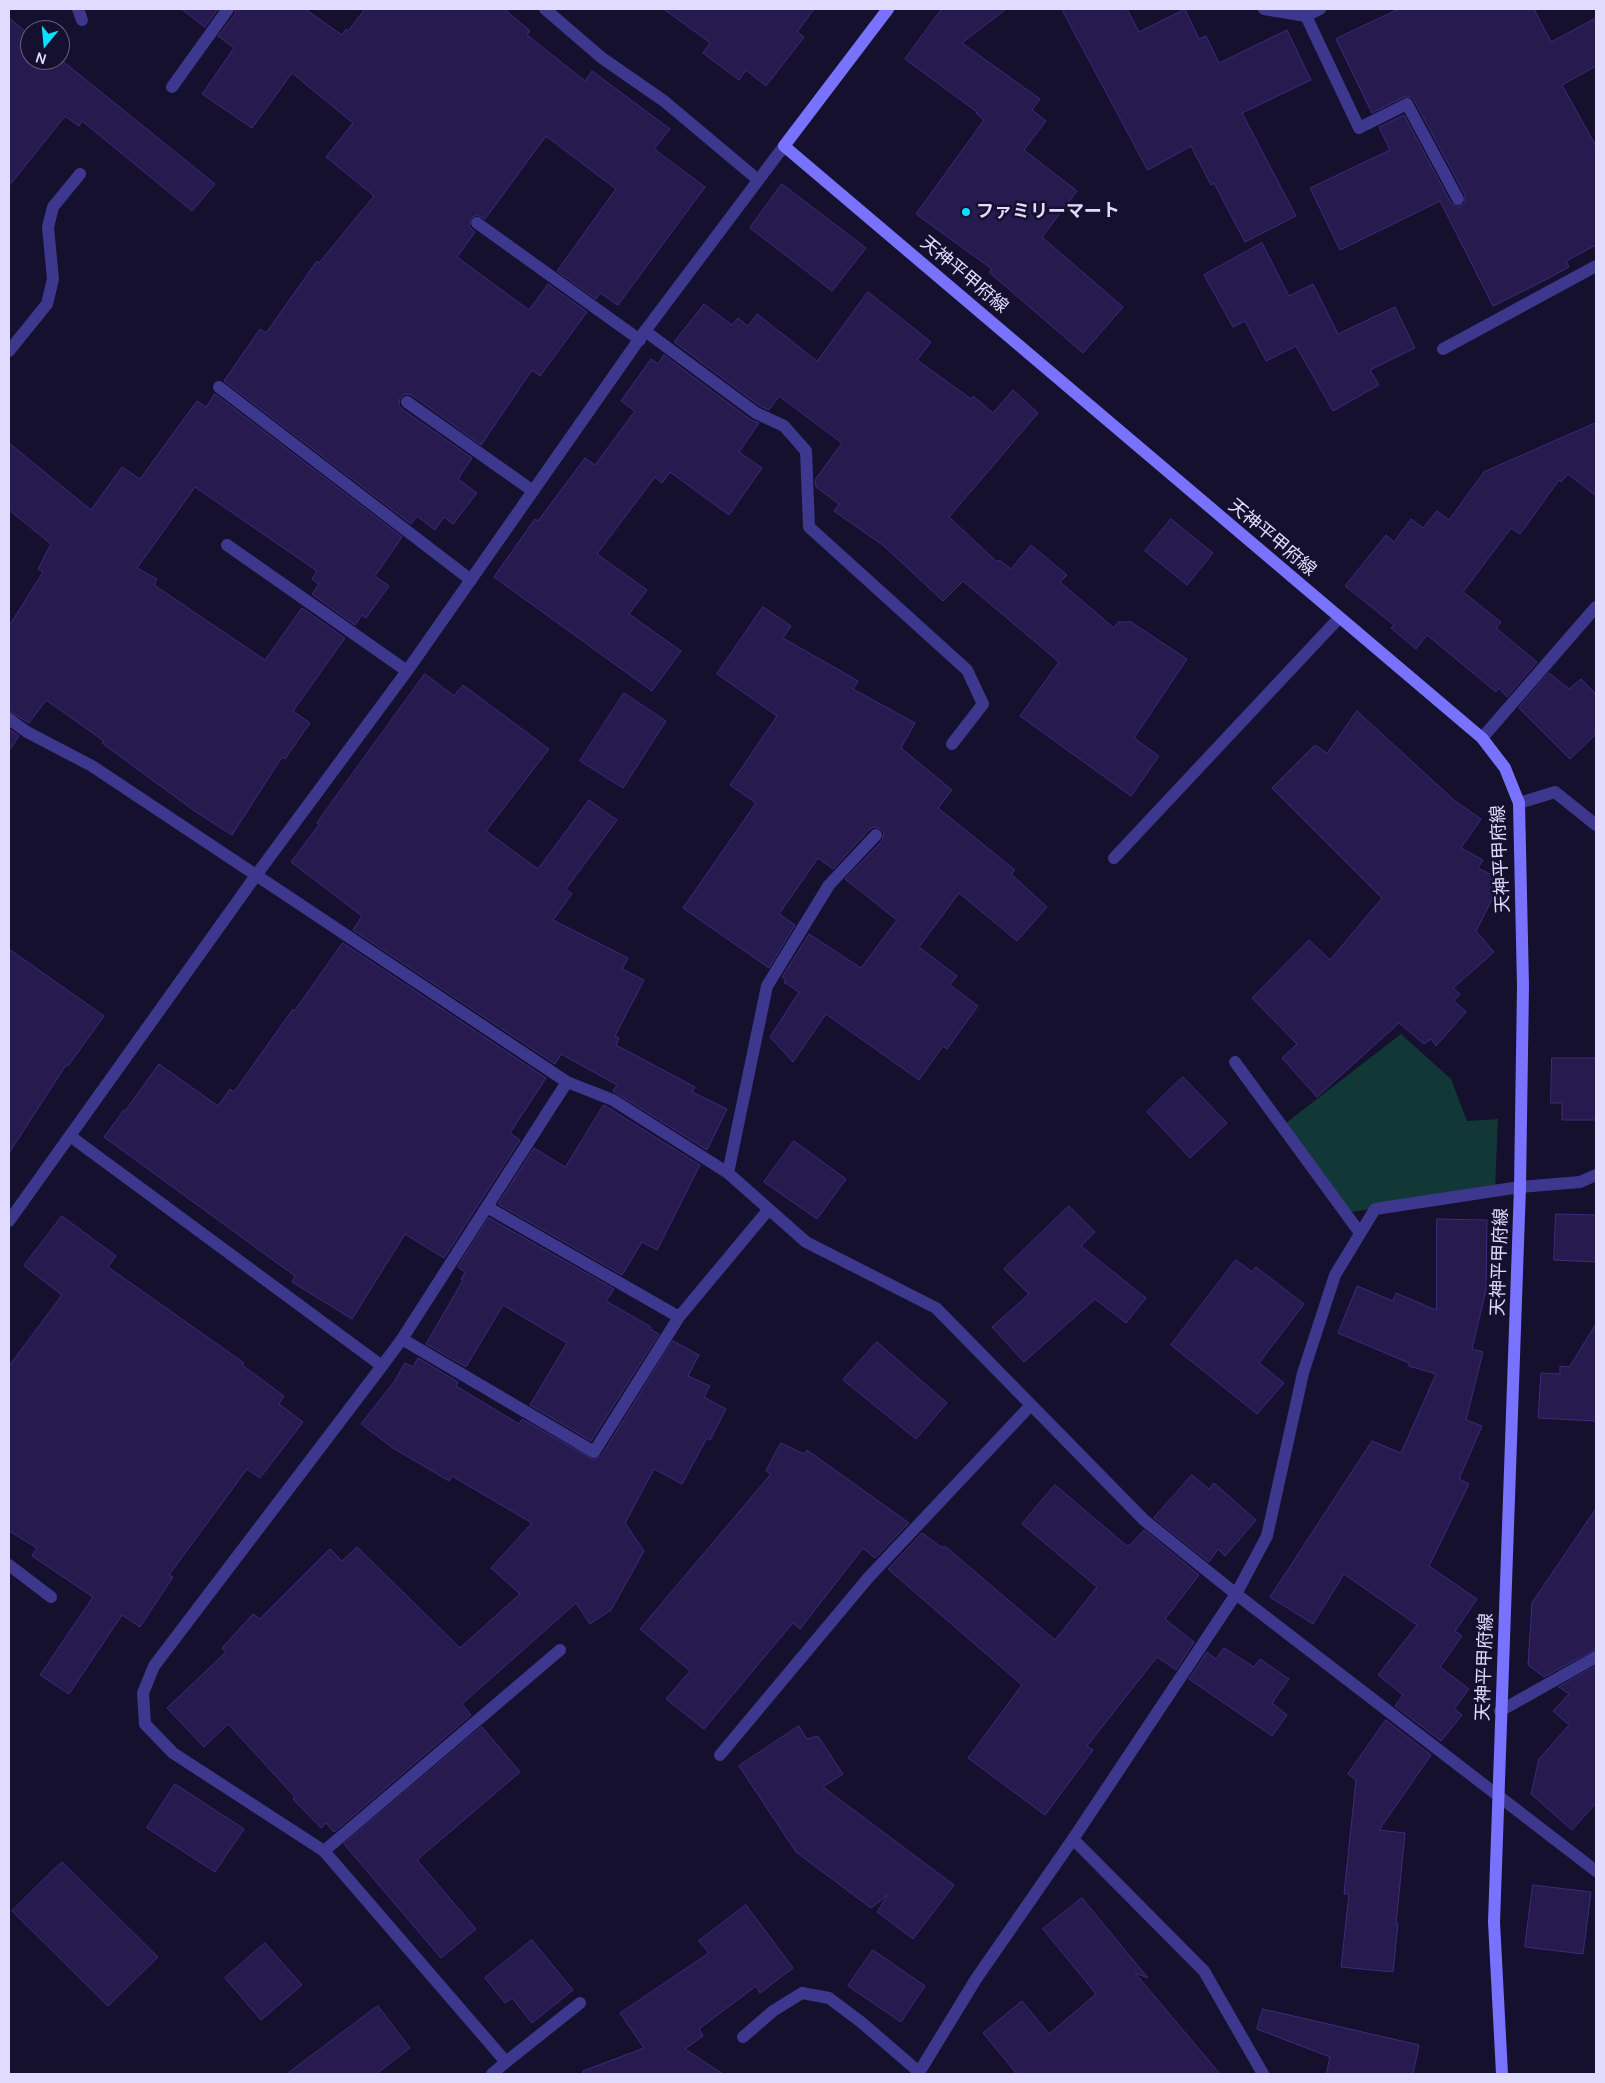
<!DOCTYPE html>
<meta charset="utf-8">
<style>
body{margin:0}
#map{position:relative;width:1605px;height:2083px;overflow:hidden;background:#15102d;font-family:Manrope,sans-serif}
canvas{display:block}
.frame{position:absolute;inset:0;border:10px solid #e0dbff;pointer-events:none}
.north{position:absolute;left:20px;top:20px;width:50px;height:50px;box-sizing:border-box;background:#15102d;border:1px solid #666181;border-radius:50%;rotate:197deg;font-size:14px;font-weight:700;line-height:20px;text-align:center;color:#e0dbff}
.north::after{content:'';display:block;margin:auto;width:18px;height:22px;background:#07e1ff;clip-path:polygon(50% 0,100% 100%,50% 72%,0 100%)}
</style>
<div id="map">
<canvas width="1605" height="2083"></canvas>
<div class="frame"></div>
<div class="north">N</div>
</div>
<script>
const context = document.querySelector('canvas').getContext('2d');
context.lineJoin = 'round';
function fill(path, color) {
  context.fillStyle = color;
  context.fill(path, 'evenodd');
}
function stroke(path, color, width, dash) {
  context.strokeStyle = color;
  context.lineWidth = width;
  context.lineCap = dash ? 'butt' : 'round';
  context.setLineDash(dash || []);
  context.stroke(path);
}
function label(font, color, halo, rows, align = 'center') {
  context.font = font + ' Manrope,"Noto Sans JP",sans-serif';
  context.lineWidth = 5;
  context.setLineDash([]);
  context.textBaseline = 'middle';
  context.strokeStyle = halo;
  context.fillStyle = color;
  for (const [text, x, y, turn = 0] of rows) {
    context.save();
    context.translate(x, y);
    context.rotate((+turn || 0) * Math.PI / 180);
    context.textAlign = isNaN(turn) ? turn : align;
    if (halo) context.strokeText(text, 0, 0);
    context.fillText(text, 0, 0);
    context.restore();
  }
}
fill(new Path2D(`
 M 1401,1034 L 1451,1079 L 1467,1121 L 1498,1119 L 1495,1190 L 1345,1213 L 1282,1126 Z`), '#123737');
const building = new Path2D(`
 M 182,9 L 218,9 L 205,27 Z
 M 236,9 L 305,9 L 342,35 L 346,29 L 348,31 L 365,9 L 504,9 L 530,31 L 527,35 L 585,81 L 592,71 L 670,129 L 654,149 L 705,187 L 618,305 L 600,293 L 596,299 L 557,271 L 616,189 L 546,136 L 485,219 L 477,215 L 471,218 L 469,226 L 475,232 L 457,257 L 529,310 L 548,284 L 587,312 L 540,376 L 532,370 L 481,445 L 412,395 L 404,394 L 400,398 L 399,405 L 402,409 L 472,458 L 458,479 L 477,493 L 453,524 L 444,517 L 435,530 L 417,516 L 411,524 L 224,381 L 260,329 L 266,333 L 317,261 L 319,263 L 374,196 L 326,157 L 353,123 L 292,73 L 252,128 L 202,94 L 234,48 L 218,36 L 235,14 Z
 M 664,9 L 814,9 L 797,32 L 804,37 L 766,86 L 746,70 L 739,80 L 703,53 L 710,43 Z
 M 942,9 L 1006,9 L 962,43 L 1040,99 L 1032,110 L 1046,121 L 1024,150 L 1077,191 L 1042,237 L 1123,307 L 1083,353 L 989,272 L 992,269 L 916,214 L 984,120 L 976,113 L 977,112 L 905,59 Z
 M 1062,9 L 1127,9 L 1139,32 L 1185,9 L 1199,39 L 1206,36 L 1219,63 L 1287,30 L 1311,80 L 1242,113 L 1296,216 L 1245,242 L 1214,183 L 1211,185 L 1191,146 L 1148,170 Z
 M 1399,9 L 1534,9 L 1551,42 L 1596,18 L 1596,66 L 1562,85 L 1596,146 L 1596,245 L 1566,261 L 1569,267 L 1547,279 L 1493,306 L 1440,201 L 1340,250 L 1310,188 L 1390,150 L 1379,127 L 1404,115 L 1451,203 L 1458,207 L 1465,203 L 1465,195 L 1414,100 L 1411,97 L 1404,97 L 1372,113 L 1336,39 Z
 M 9,18 L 30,35 L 30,60 L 60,59 L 215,184 L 192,211 L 82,121 L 79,126 L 65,116 L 9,186 Z
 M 782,184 L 866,248 L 832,291 L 750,228 Z
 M 1262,243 L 1289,296 L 1313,284 L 1338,334 L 1395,307 L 1415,348 L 1370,370 L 1379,385 L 1333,411 L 1296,346 L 1266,361 L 1245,321 L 1233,327 L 1204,275 Z
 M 868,292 L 931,342 L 917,360 L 971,399 L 973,396 L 993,413 L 1013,390 L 1038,413 L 949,517 L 997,562 L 999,560 L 1011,569 L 1031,545 L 1067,575 L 1060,582 L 1114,628 L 1118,622 L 1131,622 L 1187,659 L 1134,738 L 1159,756 L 1131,796 L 1020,716 L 1059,662 L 963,581 L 943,601 L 884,546 L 834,511 L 839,504 L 816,487 L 815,480 L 842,443 L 779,396 L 769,410 L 760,406 L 674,342 L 704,304 L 732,325 L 738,318 L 748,326 L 757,314 L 817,361 Z
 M 664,355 L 751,420 L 759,423 L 739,452 L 762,468 L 729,515 L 670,472 L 662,483 L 655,477 L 597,554 L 647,590 L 629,614 L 681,651 L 652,691 L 494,577 L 535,519 L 538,521 L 585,458 L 595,465 L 635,411 L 621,401 L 651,359 L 658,364 Z
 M 215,394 L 402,537 L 375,576 L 389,586 L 366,618 L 362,615 L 355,625 L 312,594 L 319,584 L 312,579 L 317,571 L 195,487 L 137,568 L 157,579 L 154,585 L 265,660 L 302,608 L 345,638 L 293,711 L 310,723 L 285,759 L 282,757 L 232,835 L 196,812 L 102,743 L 104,741 L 46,700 L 29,723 L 9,711 L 9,626 L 43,572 L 38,569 L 51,544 L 9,510 L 9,443 L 91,510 L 122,467 L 140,479 L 197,401 L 206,407 Z
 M 1596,423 L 1596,496 L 1568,474 L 1561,482 L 1559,480 L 1520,534 L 1511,528 L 1463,592 L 1501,622 L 1496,628 L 1537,662 L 1507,697 L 1499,688 L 1496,692 L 1427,635 L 1416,649 L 1391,628 L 1394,625 L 1345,586 L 1386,535 L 1394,542 L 1411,519 L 1423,528 L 1437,511 L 1449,520 L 1484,472 Z
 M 1171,519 L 1213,553 L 1187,585 L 1145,551 Z
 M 763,607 L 791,626 L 783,638 L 858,681 L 853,689 L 915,723 L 901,748 L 952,790 L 938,808 L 1015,870 L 1011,874 L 1047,907 L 1017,941 L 959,893 L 919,947 L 957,976 L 950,985 L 978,1006 L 947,1049 L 943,1046 L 919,1080 L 826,1014 L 793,1062 L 770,1037 L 799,992 L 784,982 L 786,980 L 782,977 L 809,934 L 861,968 L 897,920 L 845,879 L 882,841 L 884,833 L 881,829 L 874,827 L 870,829 L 833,869 L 818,858 L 779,914 L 795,925 L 769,968 L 683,908 L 756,803 L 730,785 L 777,716 L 717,674 Z
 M 1549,673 L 1569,689 L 1581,679 L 1596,694 L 1596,734 L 1570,759 L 1519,708 Z
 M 425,674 L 454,696 L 463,685 L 549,749 L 486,831 L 538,869 L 589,800 L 617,820 L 566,889 L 572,894 L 553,920 L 628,958 L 622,969 L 644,980 L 615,1036 L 619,1038 L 616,1045 L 695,1087 L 692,1092 L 727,1109 L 707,1150 L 613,1091 L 617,1085 L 561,1054 L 555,1064 L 353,930 L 362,916 L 291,862 L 319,825 L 317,823 Z
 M 624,693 L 666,721 L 623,788 L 580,761 Z
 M 1357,711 L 1455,801 L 1481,819 L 1461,848 L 1483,860 L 1478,868 L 1502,880 L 1476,931 L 1494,952 L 1453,988 L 1460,994 L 1454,1001 L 1466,1012 L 1436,1046 L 1431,1039 L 1424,1044 L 1399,1023 L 1317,1097 L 1282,1058 L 1297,1044 L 1252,998 L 1309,940 L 1330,960 L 1382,898 L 1272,788 L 1315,745 L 1327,753 Z
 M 9,729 L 19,736 L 9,751 Z
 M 343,943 L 546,1078 L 510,1133 L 520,1140 L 444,1258 L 405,1234 L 352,1319 L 292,1282 L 295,1276 L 104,1137 L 124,1110 L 125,1111 L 159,1064 L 218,1106 L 230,1089 L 234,1092 L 293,1009 L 294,1011 Z
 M 9,949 L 104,1016 L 68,1066 L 66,1065 L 9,1153 Z
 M 1552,1058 L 1596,1058 L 1596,1120 L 1562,1120 L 1562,1103 L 1551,1103 Z
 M 1183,1077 L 1227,1123 L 1190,1158 L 1147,1112 Z
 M 604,1105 L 700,1165 L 657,1250 L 642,1242 L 622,1275 L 498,1204 L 534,1148 L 565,1167 Z
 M 794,1141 L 846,1179 L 817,1219 L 764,1182 Z
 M 1069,1206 L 1095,1232 L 1081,1246 L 1146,1298 L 1126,1323 L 1095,1299 L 1024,1362 L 992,1327 L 1029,1294 L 1004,1269 Z
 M 1556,1214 L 1596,1215 L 1596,1262 L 1554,1260 Z
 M 62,1216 L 116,1256 L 108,1267 L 244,1363 L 242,1365 L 284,1396 L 279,1404 L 303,1422 L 260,1478 L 247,1469 L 169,1575 L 173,1577 L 140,1627 L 122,1615 L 69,1694 L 40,1675 L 93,1597 L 32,1556 L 37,1548 L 9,1531 L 9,1366 L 62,1295 L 24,1266 Z
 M 489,1218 L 614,1289 L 606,1301 L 651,1327 L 650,1329 L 659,1334 L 591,1441 L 530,1405 L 567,1343 L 503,1305 L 466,1367 L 426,1344 L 463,1280 L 461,1279 L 465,1272 L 458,1267 Z
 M 1437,1219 L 1487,1220 L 1486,1290 L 1472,1349 L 1483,1352 L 1466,1420 L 1482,1426 L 1459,1479 L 1469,1484 L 1429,1566 L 1477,1599 L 1455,1631 L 1462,1636 L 1440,1667 L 1469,1689 L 1454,1709 L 1462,1715 L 1441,1741 L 1395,1706 L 1403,1695 L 1378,1675 L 1417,1625 L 1344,1574 L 1313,1624 L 1270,1597 L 1372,1441 L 1401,1453 L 1436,1374 L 1409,1366 L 1409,1363 L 1338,1333 L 1357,1286 L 1393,1301 L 1396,1293 L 1436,1310 Z
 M 1236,1260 L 1252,1272 L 1256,1267 L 1304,1304 L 1259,1363 L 1284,1383 L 1257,1414 L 1171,1345 Z
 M 1596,1324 L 1596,1421 L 1538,1418 L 1541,1373 L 1560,1374 L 1560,1366 L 1569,1367 Z
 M 673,1341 L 699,1355 L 688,1376 L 710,1386 L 704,1397 L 726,1409 L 710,1440 L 707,1438 L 682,1484 L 654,1469 L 625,1523 L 644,1551 L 611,1610 L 590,1624 L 576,1603 L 462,1704 L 471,1715 L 334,1832 L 326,1823 L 321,1828 L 293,1799 L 295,1797 L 228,1724 L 204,1747 L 167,1708 L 226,1652 L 222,1648 L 253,1614 L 260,1619 L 330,1549 L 342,1561 L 357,1547 L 460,1648 L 520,1594 L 491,1568 L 532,1523 L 452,1476 L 449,1481 L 393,1448 L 361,1424 L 394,1382 L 405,1363 L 413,1367 L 418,1358 L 458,1382 L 456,1386 L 519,1424 L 522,1419 L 594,1460 L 601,1456 Z
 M 877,1342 L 947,1403 L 916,1439 L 843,1380 Z
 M 781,1443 L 804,1454 L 807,1450 L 909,1523 L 875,1558 L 863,1548 L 800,1629 L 793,1623 L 787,1630 L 704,1729 L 666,1699 L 690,1671 L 640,1629 L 771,1474 L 766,1471 Z
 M 1192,1475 L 1209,1489 L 1214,1483 L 1256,1520 L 1225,1556 L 1218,1549 L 1209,1562 L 1154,1518 Z
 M 1055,1485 L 1127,1546 L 1130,1545 L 1144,1530 L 1199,1575 L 1165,1619 L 1194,1642 L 1176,1670 L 1157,1657 L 1087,1746 L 1093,1750 L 1045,1815 L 968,1758 L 1022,1685 L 888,1569 L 922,1533 L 941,1547 L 946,1547 L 1055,1640 L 1097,1587 L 1022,1524 Z
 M 1596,1509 L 1596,1649 L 1544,1677 L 1528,1665 L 1532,1603 Z
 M 1224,1648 L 1254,1667 L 1260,1659 L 1289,1679 L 1272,1703 L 1287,1715 L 1272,1736 L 1189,1679 L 1207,1652 L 1216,1659 Z
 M 1596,1666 L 1596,1803 L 1572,1830 L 1531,1794 L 1539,1759 L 1569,1725 L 1553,1711 L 1569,1694 L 1559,1687 Z
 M 1386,1720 L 1431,1755 L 1379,1830 L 1405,1833 L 1396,1924 L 1398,1924 L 1393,1972 L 1341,1967 L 1349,1894 L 1344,1894 L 1356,1780 L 1348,1774 Z
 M 799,1726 L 807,1739 L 818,1736 L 843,1774 L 823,1787 L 954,1885 L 913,1939 L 877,1912 L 888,1895 L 871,1908 L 796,1852 L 739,1766 Z
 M 482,1727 L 520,1772 L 417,1860 L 476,1929 L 441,1958 L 344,1844 Z
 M 175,1784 L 244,1829 L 215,1872 L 147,1828 Z
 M 62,1862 L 158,1957 L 108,2006 L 12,1911 Z
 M 1533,1885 L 1591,1892 L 1583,1954 L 1525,1947 Z
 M 1082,1898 L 1148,1978 L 1135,1973 L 1220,2074 L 1017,2074 L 983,2033 L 1022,2001 L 1049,2034 L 1096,1994 L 1043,1929 Z
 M 746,1905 L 793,1968 L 760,1993 L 756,1986 L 699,2029 L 703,2036 L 685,2049 L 723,2074 L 583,2074 L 583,2071 L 644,2048 L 620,2013 L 709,1953 L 699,1941 Z
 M 532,1940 L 573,1990 L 532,2023 L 512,1998 L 505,2003 L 485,1978 Z
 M 265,1943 L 302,1985 L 261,2020 L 225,1978 Z
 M 873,1950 L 925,1986 L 901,2022 L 848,1986 Z
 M 378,2006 L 410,2048 L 376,2074 L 287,2074 Z
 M 1263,2009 L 1419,2045 L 1413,2074 L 1326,2074 L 1330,2057 L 1257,2029 Z`);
fill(building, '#261a4f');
stroke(building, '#3d2b7c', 1);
stroke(new Path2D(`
 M 78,9 L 82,20
 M 545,9 L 602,58 L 664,101 L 757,179
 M 1306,16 L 1359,128 L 1407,104 L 1458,199
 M 172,87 L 228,9
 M 477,223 L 640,340
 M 645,331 L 756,413 L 784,426 L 806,451 L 809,527 L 967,670 L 983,704 L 952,744
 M 1443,349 L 1596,266
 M 9,351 L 47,304 L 53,279 L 48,227 L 53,207 L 80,174
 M 219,387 L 471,580
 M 407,402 L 533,491
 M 227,545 L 407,671
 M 9,719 L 27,732 L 92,766 L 567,1082 L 613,1100 L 728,1173 L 806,1242 L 936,1308 L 1144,1520 L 1236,1594 L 1596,1871
 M 1519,803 L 1555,792 L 1596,825
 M 1114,858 L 1339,618
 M 1235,1062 L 1360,1233
 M 728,1173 L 767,986 L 829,885 L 876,835
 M 487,1207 L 679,1317
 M 402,1339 L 594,1452 L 679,1317 L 769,1209
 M 382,1366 L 402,1339 L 567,1082
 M 9,1565 L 51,1597
 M 868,1578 L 1031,1405
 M 1500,1711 L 1596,1657
 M 1073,1839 L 1204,1971 L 1263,2074
 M 324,1851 L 560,1650
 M 743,2037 L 773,2011 L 802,1993 L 829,1998 L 861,2022 L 919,2072
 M 506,2062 L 580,2003
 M 918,2074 L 976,1979 L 1073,1839 L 1236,1594 L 1267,1536 L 1303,1373 L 1335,1275 L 1375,1209 L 1520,1187`), '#3d388e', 12);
stroke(new Path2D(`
 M 1264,9 L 1306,16 L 1320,9
 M 1482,738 L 1596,607
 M 70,1136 L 382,1366 L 154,1666 L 143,1693 L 145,1724 L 173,1753 L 324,1851 L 506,2062 L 492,2074
 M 1520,1187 L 1580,1182 L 1596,1175
 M 9,1221 L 257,874 L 407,671 L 645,331 L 784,146
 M 720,1755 L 868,1578`), '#3d388e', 12);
stroke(new Path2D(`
 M 888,9 L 784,146 L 1482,738 L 1505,768 L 1519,803 L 1523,986 L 1520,1187 L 1494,1922 L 1502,2074`), '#7972ff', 12);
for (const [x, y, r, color] of [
 [966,212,5,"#07e1ff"]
]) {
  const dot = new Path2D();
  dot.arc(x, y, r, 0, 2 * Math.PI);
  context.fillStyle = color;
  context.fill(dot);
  stroke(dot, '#15102d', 2);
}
label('bold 18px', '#e0dbff', '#15102d', [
 ["ファミリーマート",976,212]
], 'left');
label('18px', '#e0dbff', '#15102d', [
 ["天神平甲府線",964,275,40],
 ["天神平甲府線",1272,538,40],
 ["天神平甲府線",1501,859,-93],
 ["天神平甲府線",1500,1262,-88],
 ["天神平甲府線",1485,1667,-88]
]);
</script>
